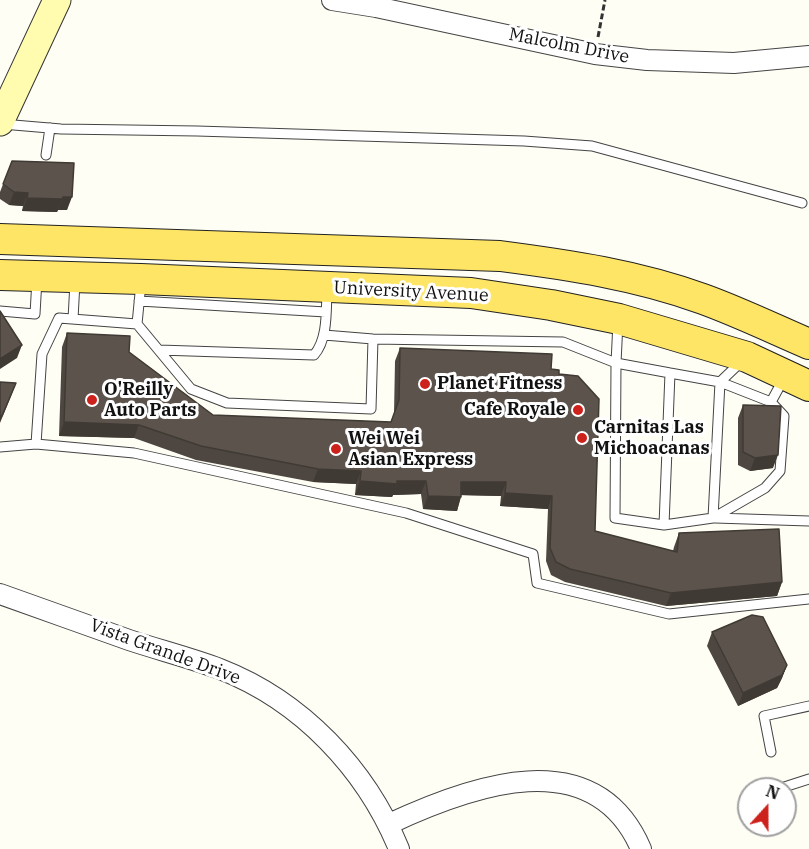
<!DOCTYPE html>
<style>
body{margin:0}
#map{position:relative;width:809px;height:849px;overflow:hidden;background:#fffef5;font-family:"IBM Plex Serif",serif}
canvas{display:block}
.north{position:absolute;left:737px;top:777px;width:60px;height:60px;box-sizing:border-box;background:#fff;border:2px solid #a0a0a0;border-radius:50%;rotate:21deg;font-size:16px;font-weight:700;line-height:24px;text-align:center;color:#111}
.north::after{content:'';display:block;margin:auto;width:21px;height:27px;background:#cd211c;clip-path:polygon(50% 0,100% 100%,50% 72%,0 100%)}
</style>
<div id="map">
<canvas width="809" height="849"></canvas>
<div class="north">N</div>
</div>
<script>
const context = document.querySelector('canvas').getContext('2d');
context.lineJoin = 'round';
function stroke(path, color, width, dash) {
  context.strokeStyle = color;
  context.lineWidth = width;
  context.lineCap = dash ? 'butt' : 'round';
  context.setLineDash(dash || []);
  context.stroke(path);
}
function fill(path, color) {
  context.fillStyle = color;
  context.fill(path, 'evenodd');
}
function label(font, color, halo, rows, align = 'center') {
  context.font = font + ' "IBM Plex Serif",serif';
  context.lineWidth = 6;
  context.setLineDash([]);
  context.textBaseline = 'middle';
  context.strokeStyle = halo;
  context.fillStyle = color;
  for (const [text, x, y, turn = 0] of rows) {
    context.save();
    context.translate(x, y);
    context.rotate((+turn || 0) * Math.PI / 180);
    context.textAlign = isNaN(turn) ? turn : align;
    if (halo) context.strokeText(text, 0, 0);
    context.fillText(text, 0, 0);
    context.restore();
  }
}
const lane = new Path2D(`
 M 2,124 L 61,129 L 197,131 L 524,141 L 592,146 L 802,203
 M 46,155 L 50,128
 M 139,301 L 326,312
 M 0,311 L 35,314 L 37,279
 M 73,319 L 75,282
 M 137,324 L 191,389 L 227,403 L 371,409 L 373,339
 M 324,335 L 373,339 L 563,342 L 616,363 L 618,322
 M 159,350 L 314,355 C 328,339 326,311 327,291
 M 743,360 L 720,382 L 771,402 L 783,380
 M 616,363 L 670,373 L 664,525 L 615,518 Z
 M 36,444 L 42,354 L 59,318 L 137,324 L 141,283
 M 0,447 L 36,444 L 134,453 L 406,513 L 533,554 L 537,583 L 669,614 L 809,599
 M 713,518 L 765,488 L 780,471 L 784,416 L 771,402
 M 715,518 L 809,521
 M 664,525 L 713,518 L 720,382 L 670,373
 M 771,752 L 764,716 L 809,706
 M 778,789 L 809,779`);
const street = new Path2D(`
 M 332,0 L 376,7 L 595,54 L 647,60 L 734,63 L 809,56
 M 0,594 C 43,609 86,625 129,640 C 159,650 191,658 220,669 C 302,701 366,769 399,849
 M 389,824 C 470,786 594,740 641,849`);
const secondary = new Path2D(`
 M 0,122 L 57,0`);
const primary = new Path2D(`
 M 0,239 L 500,256 C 569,265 637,275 703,299 C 739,312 774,329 809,344
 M 0,275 L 141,279 L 471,293 L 551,305 L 619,319 L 747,357 L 809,386`);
stroke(lane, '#444', 11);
stroke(street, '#444', 22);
stroke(secondary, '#333', 29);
stroke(primary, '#222', 32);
stroke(new Path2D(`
 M 598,37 L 605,0`), '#333', 3, [6, 3]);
stroke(lane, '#fff', 9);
stroke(street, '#fff', 20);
stroke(secondary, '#fffcb0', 27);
stroke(primary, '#ffe565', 30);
fill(new Path2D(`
 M 12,161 L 74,163 L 67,210 L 58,210 L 57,212 L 22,211 L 23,206 L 9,205 L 0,199 L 0,192 Z
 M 67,333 L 129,352 L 213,415 L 391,422 L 394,414 L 395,361 L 400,348 L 551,369 L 559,374 L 595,531 L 673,551 L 674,547 L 679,533 L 782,582 L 777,596 L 666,606 L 565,582 L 551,575 L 546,561 L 548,509 L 500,506 L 501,496 L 461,495 L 457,511 L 423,509 L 421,494 L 393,495 L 392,497 L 355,495 L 356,484 L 313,482 L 196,460 L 134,438 L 59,436 L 62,347 Z
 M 743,405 L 773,468 L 750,471 L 738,465 L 738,418 Z
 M 712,632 L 787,665 L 782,678 L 777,688 L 738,706 L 707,646 Z`), '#4e4741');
fill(new Path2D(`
 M 14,192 L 28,193 L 23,206 L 9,205 Z
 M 63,197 L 72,197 L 67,210 L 58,210 Z
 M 27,198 L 62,199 L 57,212 L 22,211 Z
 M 22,345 L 17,358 L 0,369 L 0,359 Z
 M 16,383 L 11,396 L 0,423 L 0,416 Z
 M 64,422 L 139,425 L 134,438 L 59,436 Z
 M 778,455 L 773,468 L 750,471 L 755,458 Z
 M 318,469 L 361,471 L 356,484 L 313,482 Z
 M 360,481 L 426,481 L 421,494 L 393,495 L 392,497 L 355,495 Z
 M 461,482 L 506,482 L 501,496 L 456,495 Z
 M 505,493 L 552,496 L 548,509 L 500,506 Z
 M 428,496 L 461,497 L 457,511 L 423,509 Z
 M 782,582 L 777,596 L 666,606 L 671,593 Z
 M 787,665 L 782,678 L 777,688 L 738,706 L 743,693 Z`), '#403a35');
const building = new Path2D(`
 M 12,161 L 74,163 L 72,197 L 63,197 L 62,199 L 27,198 L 28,193 L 14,192 L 3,184 Z
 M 0,311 L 22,345 L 0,359 Z
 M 67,333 L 130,336 L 129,352 L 213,415 L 391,422 L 399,400 L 400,348 L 552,354 L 551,369 L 559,370 L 559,374 L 578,376 L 599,399 L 595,531 L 677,552 L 679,533 L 779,529 L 782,582 L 671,593 L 570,569 L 556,562 L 550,548 L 552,496 L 505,493 L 506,482 L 461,482 L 461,497 L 428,496 L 426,481 L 397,481 L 397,484 L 360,481 L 361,471 L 318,469 L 201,446 L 139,425 L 64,422 Z
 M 0,382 L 16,383 L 2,416 L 0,416 Z
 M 743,405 L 781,406 L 778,455 L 755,458 L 743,452 Z
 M 752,615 L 763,617 L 787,665 L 782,675 L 743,693 L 712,632 Z`);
fill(building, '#5b534c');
stroke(building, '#403a35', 1.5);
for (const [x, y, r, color] of [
 [425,384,6,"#cd211c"],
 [92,400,6,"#cd211c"],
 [578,410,6,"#cd211c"],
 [582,438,6,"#cd211c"],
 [336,449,6,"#cd211c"]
]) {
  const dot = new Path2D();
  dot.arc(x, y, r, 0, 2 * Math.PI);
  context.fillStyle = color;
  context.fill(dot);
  stroke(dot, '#fff', 2);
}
label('18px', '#111', '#fff', [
 ["Malcolm Drive",569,46,11],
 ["University Avenue",411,292,3],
 ["Vista Grande Drive",165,652,20]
]);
label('bold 18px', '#111', '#fff', [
 ["Planet Fitness",437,384],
 ["O'Reilly",104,390],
 ["Auto Parts",104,411],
 ["Cafe Royale",566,410,"right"],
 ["Carnitas Las",594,428],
 ["Michoacanas",594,449],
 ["Wei Wei",348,439],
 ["Asian Express",348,460]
], 'left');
</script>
